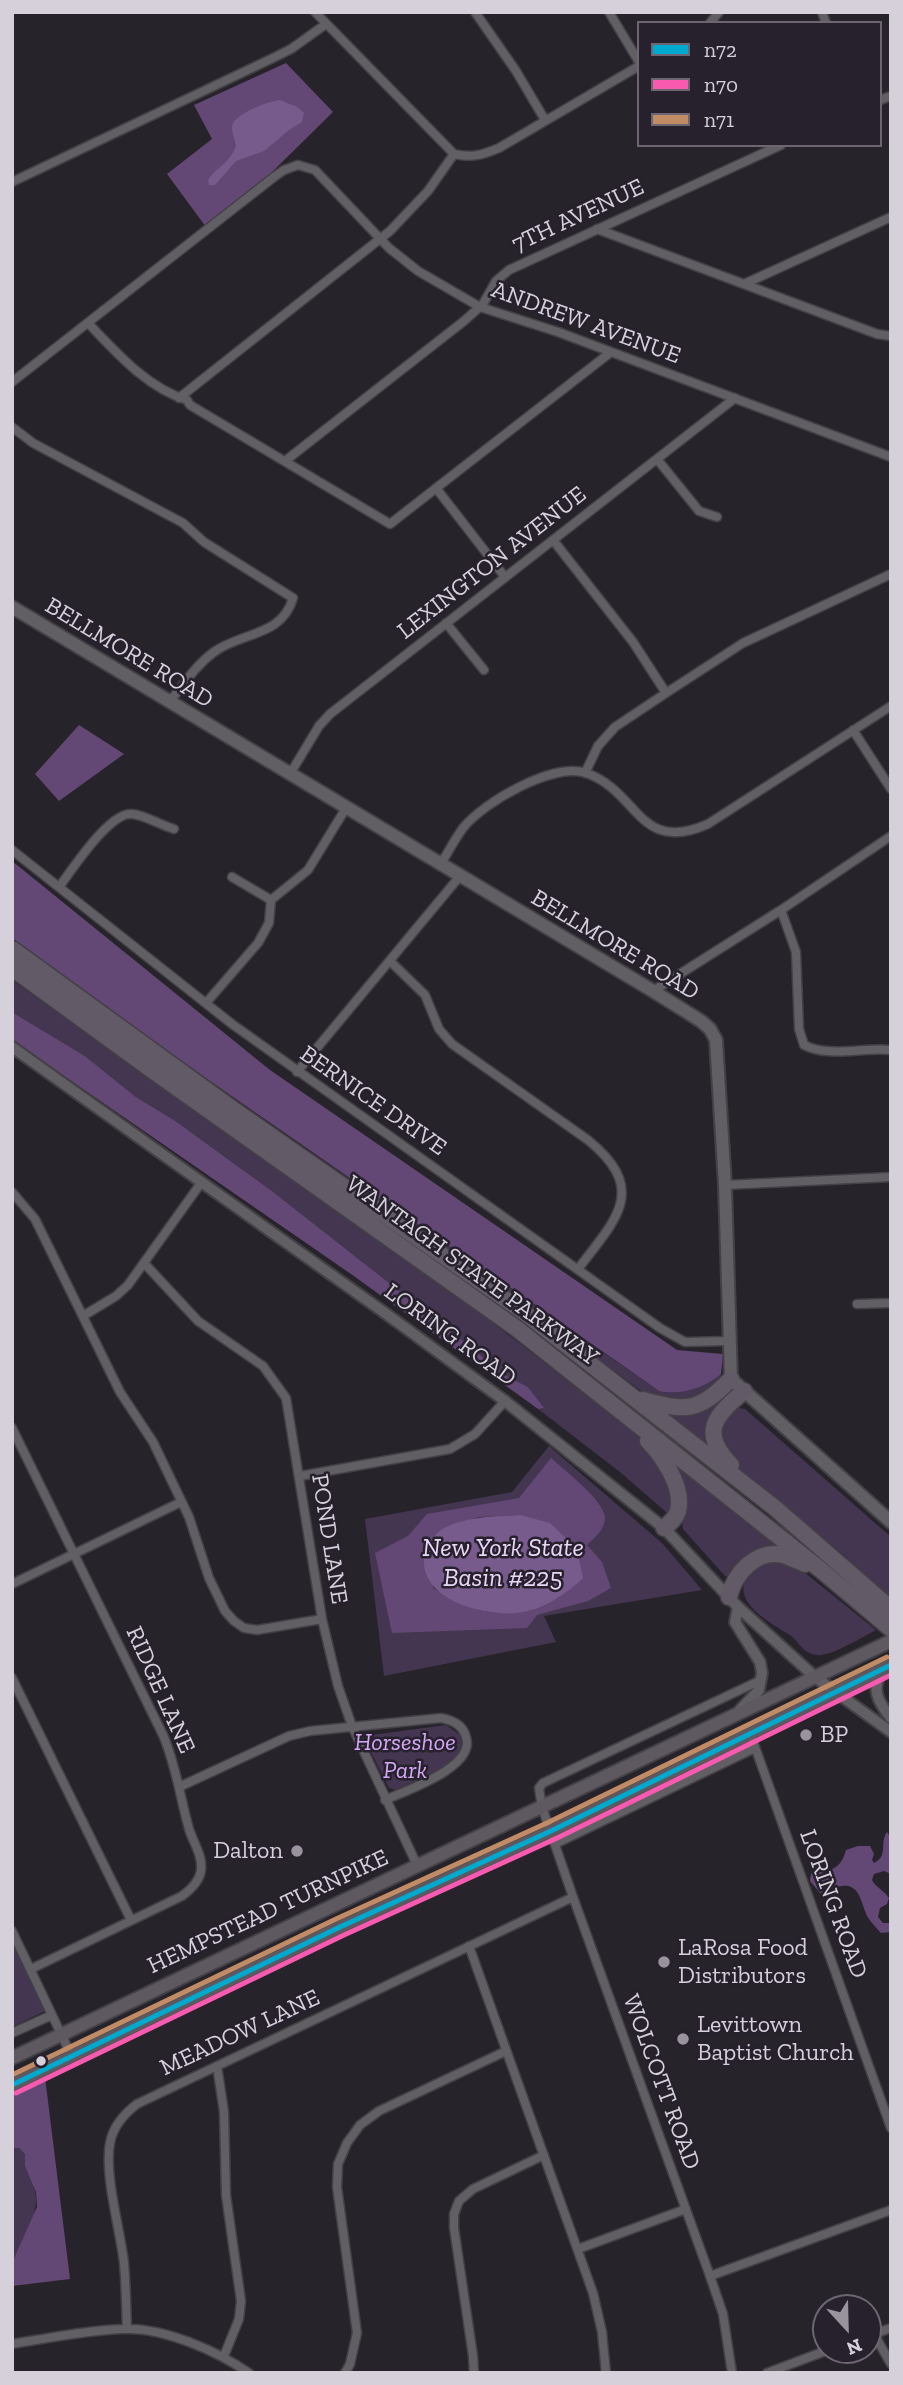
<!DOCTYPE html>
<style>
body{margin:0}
#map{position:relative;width:903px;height:2385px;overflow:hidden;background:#27232a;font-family:"Zilla Slab",serif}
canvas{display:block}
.frame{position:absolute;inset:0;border:14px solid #d5d0da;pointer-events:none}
.legend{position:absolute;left:637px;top:21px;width:245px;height:126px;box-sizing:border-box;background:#27202d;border:2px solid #6d6672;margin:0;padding:9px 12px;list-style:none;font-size:21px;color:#d5d0da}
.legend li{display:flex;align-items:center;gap:14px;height:35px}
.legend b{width:35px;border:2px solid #6d6672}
.north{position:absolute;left:812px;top:2294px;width:70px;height:70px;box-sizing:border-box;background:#27202d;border:2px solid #6d6672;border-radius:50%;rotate:158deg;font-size:19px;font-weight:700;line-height:28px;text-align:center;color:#d5d0da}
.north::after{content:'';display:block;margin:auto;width:24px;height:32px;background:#98939c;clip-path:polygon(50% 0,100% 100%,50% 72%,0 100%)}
</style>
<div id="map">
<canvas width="903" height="2385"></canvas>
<div class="frame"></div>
<ul class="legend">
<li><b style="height:9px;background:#00a9ce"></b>n72</li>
<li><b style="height:9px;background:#f75aaf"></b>n70</li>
<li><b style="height:9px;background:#c18c65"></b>n71</li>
</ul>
<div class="north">N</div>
</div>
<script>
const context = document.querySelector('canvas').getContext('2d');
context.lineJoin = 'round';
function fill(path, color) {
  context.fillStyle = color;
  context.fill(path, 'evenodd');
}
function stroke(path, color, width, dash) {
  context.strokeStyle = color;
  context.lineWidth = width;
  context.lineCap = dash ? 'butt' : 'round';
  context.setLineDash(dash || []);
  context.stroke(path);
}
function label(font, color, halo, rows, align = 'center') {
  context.font = font + ' "Zilla Slab",serif';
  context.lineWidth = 5;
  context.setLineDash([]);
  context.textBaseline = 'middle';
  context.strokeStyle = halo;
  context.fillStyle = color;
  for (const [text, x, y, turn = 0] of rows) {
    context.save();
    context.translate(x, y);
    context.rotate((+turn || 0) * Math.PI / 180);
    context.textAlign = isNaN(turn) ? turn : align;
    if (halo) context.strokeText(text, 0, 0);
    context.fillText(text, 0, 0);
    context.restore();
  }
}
fill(new Path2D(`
 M 12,980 L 484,1316 L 607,1411 L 636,1434 L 659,1465 L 675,1502 L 670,1513 L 666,1512 L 620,1472 L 538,1409 L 543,1408 L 528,1387 L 503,1374 L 467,1344 L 272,1191 L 174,1120 L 136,1097 L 85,1056 L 12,1012 Z
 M 230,1094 L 659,1391 C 679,1396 706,1388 721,1374 C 708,1409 681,1405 651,1398 L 452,1251 Z
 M 715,1404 L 719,1407 L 708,1443 L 704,1445 L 665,1412 L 700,1411 Z
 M 739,1408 L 745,1409 L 891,1537 L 891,1601 L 845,1556 L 727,1458 L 719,1433 C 723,1422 727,1410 739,1408 Z
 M 549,1446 L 663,1544 L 702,1590 L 544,1616 L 556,1642 L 384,1676 L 365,1519 L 512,1492 Z
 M 677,1464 L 793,1555 L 776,1552 L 732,1576 L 725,1576 L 683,1529 L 682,1521 C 694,1505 681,1484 674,1468 Z
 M 785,1560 L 804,1572 L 876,1630 C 862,1637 831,1657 816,1655 C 803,1653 799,1642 790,1635 C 773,1624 731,1603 747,1577 C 756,1562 769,1561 785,1560 Z
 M 446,1725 L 460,1735 C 463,1746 462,1753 455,1762 L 396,1790 L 389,1788 L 367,1744 L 372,1735 Z
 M 12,1939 L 47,2010 L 12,2027 Z
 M 12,2148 L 19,2148 L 25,2153 C 26,2167 33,2177 35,2190 C 40,2213 24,2245 12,2263 Z`), '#443550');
fill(new Path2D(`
 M 286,63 L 333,112 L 271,173 L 206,227 L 167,174 L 212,139 L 194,105 Z
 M 79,725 L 124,754 L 59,801 L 35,774 Z
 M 12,861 L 270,1070 L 677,1350 L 723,1354 L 721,1374 C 706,1388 679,1396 659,1391 C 444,1239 223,1096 12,938 Z
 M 12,1012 L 85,1056 L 136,1097 L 174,1120 L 272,1191 L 467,1344 L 503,1374 L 528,1387 L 544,1408 L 538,1409 L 351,1274 L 12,1040 Z
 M 551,1458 C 564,1470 605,1501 605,1518 C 605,1530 594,1538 587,1545 L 602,1562 L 611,1588 L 588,1601 L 537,1615 L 527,1628 L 392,1633 L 375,1553 L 408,1536 L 427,1514 L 519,1498 ZM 520,1515 L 560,1597 C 506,1621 484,1618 433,1588 L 442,1530 L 478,1517 Z
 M 887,1832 L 891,1838 L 891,1874 L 884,1871 L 874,1874 L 872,1880 C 876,1888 884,1890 889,1898 L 887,1904 L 880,1908 L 878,1917 L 883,1923 L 891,1923 L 891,1932 L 881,1933 C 877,1928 872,1924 869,1919 C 861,1908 862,1883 842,1886 C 834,1887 828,1892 820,1893 L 810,1881 L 811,1874 L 815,1870 C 832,1874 842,1866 846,1850 L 858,1846 L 870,1846 L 874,1854 L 872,1860 L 874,1863 C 889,1856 879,1843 887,1832 Z
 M 45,2077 L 70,2279 L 12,2286 L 12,2263 L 37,2207 L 36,2192 L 25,2166 L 25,2154 L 19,2148 L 12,2148 L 12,2093 Z`), '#634875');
fill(new Path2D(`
 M 280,100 L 297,107 L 304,113 L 302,122 L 289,130 L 264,151 L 236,161 L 215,185 L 209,185 L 208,180 C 219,165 229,164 236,146 C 235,139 230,129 233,123 C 239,113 268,101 280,100 Z
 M 520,1515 L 550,1523 L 577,1549 L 583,1578 C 565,1595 543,1610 517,1613 C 483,1616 420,1600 424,1557 C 425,1547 433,1536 441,1530 C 461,1517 497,1516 520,1515 Z`), '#785b8d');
const minor = new Path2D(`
 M 315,12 L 454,154
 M 475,12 L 516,71 L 545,120
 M 609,12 L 639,62
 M 822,12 L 826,23
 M 710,23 L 719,12
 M 880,100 L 891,96
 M 12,182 L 273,58 L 291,49 L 326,24
 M 597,229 L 877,334 L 891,336
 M 744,284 L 891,217
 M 88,323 C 116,352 147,388 187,400 L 190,405 L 390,524 L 611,352
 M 12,382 L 274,177 L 284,170 L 298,165 L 315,170 L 389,248 L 418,271 L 480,307 L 558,332 L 891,457
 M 179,398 L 390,231 L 428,191 L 454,154 C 472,158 482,155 499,148 L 639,66
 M 12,427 L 33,443 L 183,523 L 204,542 L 293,598 C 282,637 241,632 214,652 C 196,665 184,684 170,701
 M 657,459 L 699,511 L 717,517
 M 285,461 L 464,321 L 483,304 L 496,281 L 509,270 L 781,145
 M 436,488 L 505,577
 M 553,540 L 633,642 L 666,693
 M 446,623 L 484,670
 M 853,730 L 891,789
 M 585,773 L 598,746 L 615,727 L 666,693 L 743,643 L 891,574
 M 290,774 L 319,726 L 330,714 L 735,398
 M 12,850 L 232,1024 L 660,1328 L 685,1342 L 730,1341
 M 441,864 C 448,852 455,839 463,828 C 484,802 553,762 586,773 C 639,791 638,855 708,824 L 891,706
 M 232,877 L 271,900
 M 59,887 C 72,870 110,811 132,814 C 144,815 161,825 174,829
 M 781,910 L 796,952 L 799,1029 L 804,1045 C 829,1058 864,1047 891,1050
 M 390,961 L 425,995 L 439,1029 L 452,1044 L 588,1140 C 649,1190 616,1219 578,1269
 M 653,991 L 781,910 L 891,836
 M 206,1003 L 258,943 L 269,923 L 271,900 L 308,870 L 346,808
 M 297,1072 L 460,876
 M 725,1185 L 891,1177
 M 12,1192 L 35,1219 L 120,1392 L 153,1442 L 189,1517 L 209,1578 L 225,1611 L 234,1621 L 244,1628 L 257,1630 L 322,1619
 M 144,1263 L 198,1321 L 263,1366 L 286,1398 L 322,1619 L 338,1686 L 352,1726 L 417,1865
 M 857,1304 L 891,1303
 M 83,1316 L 116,1296 L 128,1285 L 201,1183
 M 12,1428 L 163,1735 C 176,1765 180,1797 189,1829 C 193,1842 203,1856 201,1870 C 200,1881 190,1890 182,1896 L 31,1969
 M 300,1476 L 450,1449 L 475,1434 L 505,1401
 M 12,1584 L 181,1502
 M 12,1678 L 131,1920
 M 750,1733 L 891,2128
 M 179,1787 L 289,1736 L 310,1731 L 441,1718 C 452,1720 463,1725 466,1737 C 476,1767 407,1790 385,1800
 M 555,1844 L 755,1748
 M 12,1931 L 72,2057
 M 469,1946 L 593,2293 L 602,2332 L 606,2373
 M 12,2033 L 52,2015
 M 217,2066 L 224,2112 L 226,2195 L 241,2301 L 239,2319 L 224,2356
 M 578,2249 L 686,2209
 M 710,2276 L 891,2210
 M 127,2328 C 126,2307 126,2284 124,2263 C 120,2229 104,2174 110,2143 C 113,2126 124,2114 137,2104 L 573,1897
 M 874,2334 L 891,2364
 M 868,2336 L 891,2328
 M 12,2344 C 49,2338 87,2330 124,2329 C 163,2327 217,2351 249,2373
 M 345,2373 L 350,2364 L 357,2333 L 337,2187 L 338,2164 L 347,2143 L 360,2125 L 379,2111 L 506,2051
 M 474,2373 L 473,2356 L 454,2228 L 454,2214 L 459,2201 L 473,2189 L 544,2155
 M 732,2373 L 723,2314 L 710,2276 L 573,1897 L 542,1807 L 539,1788 L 543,1783 L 761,1680
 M 767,2373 L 828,2350`);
const tertiary = new Path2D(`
 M 12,1047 L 385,1313 L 505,1401 L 664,1528 L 738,1607 L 815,1677 L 891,1732
 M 738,1607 L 735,1622 L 760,1662 L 762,1673 L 759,1690 L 739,1711
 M 885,1668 C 869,1687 878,1702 891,1718`);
const secondary = new Path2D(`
 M 12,607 L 653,991 L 701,1021 L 710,1029 L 716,1040 L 725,1185 L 731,1379 L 891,1522`);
const primary = new Path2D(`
 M 12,2058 L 891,1641
 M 12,2085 L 340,1927 L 551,1831 L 891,1665`);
const motorway = new Path2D(`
 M 12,949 L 231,1108 L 525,1313 L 775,1508 L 891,1609
 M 12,968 L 152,1070 L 516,1328 L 821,1570 L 891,1629
 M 643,1400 C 687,1412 698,1412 731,1379
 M 648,1441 C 663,1456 684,1488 678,1511 C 676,1518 670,1523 664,1528
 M 731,1465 C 699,1432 715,1416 744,1391
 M 729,1597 C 734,1574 756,1549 783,1555 C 790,1557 798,1561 805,1564`);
stroke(minor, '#434046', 11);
stroke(tertiary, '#434046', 14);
stroke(secondary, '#434046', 16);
stroke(primary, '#434046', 16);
stroke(motorway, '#434046', 19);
stroke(minor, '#615e64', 8);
stroke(tertiary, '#615e64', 10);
stroke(secondary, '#615e64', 12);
stroke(primary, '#5e5961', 12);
stroke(motorway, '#625a66', 16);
stroke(new Path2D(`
 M 12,2085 L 340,1927 L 551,1831 L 891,1665`), '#00a9ce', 5);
stroke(new Path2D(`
 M 16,2093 L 344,1935 L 555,1839 L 891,1675`), '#f75aaf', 5);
stroke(new Path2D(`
 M 12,2075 L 336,1919 L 547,1823 L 887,1657`), '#c18c65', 5);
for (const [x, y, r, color] of [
 [806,1735,7,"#98939c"],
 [297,1851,7,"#98939c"],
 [664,1962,7,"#98939c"],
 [683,2039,7,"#98939c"],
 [41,2061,6,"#d5d0da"]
]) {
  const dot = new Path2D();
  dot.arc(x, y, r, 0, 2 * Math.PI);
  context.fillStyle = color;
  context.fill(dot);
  stroke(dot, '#27202d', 2.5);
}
label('24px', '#d5d0da', '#27202d', [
 ["7TH AVENUE",578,216,-25],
 ["ANDREW AVENUE",586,323,20],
 ["LEXINGTON AVENUE",492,563,-38],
 ["BELLMORE ROAD",129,653,31],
 ["BELLMORE ROAD",615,945,31],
 ["BERNICE DRIVE",373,1101,35],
 ["WANTAGH STATE PARKWAY",472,1271,36],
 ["LORING ROAD",450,1335,36],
 ["POND LANE",329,1539,81],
 ["RIDGE LANE",160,1690,66],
 ["LORING ROAD",833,1904,70],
 ["HEMPSTEAD TURNPIKE",268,1912,-25],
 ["MEADOW LANE",240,2033,-25],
 ["WOLCOTT ROAD",661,2082,70]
]);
label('24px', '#d5d0da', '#27202d', [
 ["BP",820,1735],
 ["Dalton",283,1851,"right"],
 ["LaRosa Food",678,1948],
 ["Distributors",678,1976],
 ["Levittown",697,2025],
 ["Baptist Church",697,2053]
], 'left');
label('italic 24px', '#d5a8f7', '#27202d', [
 ["Horseshoe",405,1743],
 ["Park",405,1771]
]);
label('italic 26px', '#e9d7f7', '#27202d', [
 ["New York State",503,1549],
 ["Basin #225",503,1579]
]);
</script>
